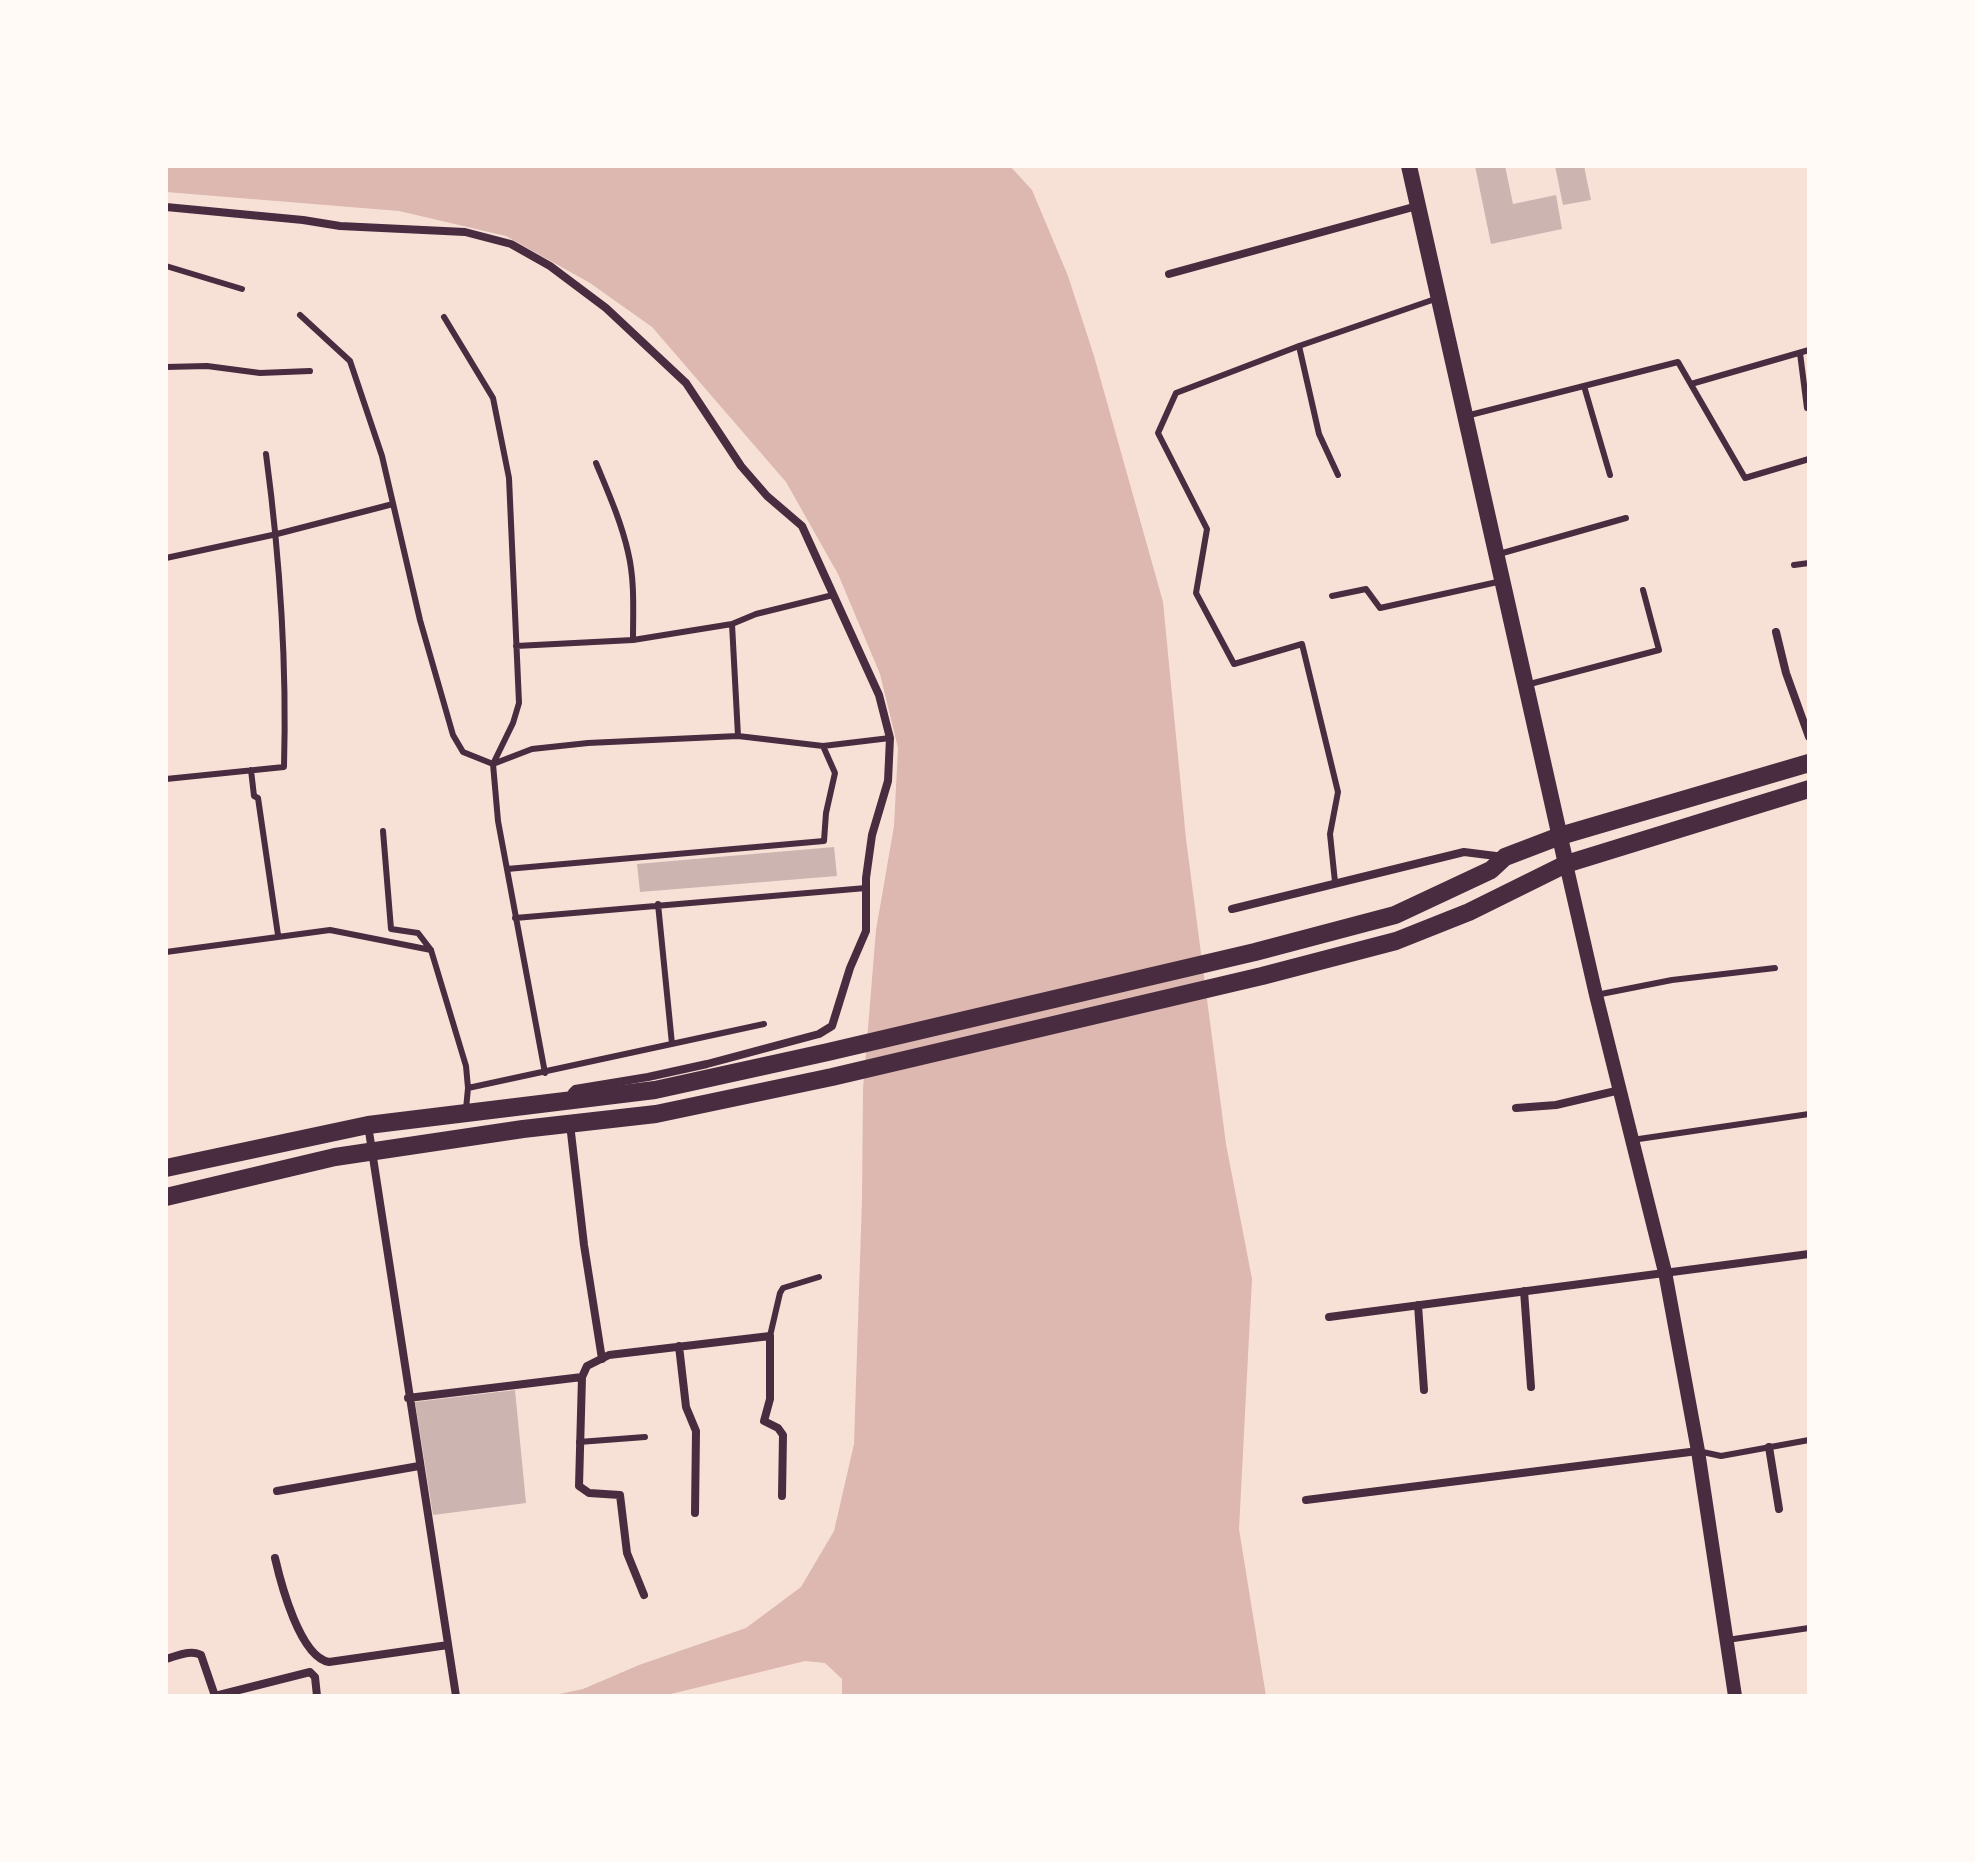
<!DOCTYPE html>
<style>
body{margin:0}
#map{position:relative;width:1975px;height:1862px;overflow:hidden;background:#f7e1d7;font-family:"Libre Baskerville",serif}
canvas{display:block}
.frame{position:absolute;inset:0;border:168px solid #fffaf5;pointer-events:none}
</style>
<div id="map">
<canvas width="1975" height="1862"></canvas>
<div class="frame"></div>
</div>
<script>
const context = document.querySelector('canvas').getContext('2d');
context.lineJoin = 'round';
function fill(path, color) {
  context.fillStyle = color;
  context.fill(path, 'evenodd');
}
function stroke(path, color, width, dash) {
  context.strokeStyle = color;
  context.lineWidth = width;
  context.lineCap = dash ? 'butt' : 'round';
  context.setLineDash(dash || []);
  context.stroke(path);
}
fill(new Path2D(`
 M 166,166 L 1010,166 L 1032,190 L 1068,276 L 1094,356 L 1163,602 L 1186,839 L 1226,1144 L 1252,1279 L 1239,1529 L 1266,1696 L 842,1696 L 842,1679 L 825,1663 L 805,1661 L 663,1696 L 550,1696 L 583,1689 L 639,1665 L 746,1628 L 801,1587 L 834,1531 L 854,1444 L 862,1199 L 863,1089 L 876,930 L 894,826 L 898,748 L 880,674 L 838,574 L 786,482 L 652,327 L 590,283 L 506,236 L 399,211 L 166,192 Z`), '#dcb8b0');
fill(new Path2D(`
 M 1475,166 L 1505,166 L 1513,204 L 1556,195 L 1562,229 L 1491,244 Z
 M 1555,166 L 1584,166 L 1591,200 L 1563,205 Z
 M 834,847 L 837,876 L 640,892 L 637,864 Z
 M 515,1390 L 526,1503 L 433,1515 L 415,1402 Z`), '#ccb4b1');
stroke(new Path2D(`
 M 166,266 L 242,289
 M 300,315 L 350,361 L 382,456 L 420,620 L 453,735 L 463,752 L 493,764 L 532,749 L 588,743 L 738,736 L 823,746 L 835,773 L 826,813 L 824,841 L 507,869
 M 444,317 L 493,398 L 509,478 L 519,703 L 513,723 L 493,764 L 498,821 L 545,1073
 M 1299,346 L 1319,434 L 1338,475
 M 1800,353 L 1807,408
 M 166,367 L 207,366 L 260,373 L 310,371
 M 1691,384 L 1809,350
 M 1584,386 L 1610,475
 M 1466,416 L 1678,362 L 1745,478 L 1809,459
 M 596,463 C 608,492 621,521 628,552 C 635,581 633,611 633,640
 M 1499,554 L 1626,518
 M 166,558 L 277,534 L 393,504
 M 1794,565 L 1809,563
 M 1332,596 L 1366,589 L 1380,608 L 1502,581
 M 732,624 L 756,614 L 833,595
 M 516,646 L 633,640 L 732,624 L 738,736
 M 1526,685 L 1659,650 L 1643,590
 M 823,746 L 890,738
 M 251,770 L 254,796 L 258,798 L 278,935
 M 166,779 L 284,767 C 287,662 280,559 266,454
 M 383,831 L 391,929 L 418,933 L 431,950 L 466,1066 L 468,1088 L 466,1109
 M 1335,882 L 1330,834 L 1338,792 L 1302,644 L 1234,664 L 1196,593 L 1207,529 L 1158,433 L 1176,393 L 1299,346 L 1438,298
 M 658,904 L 672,1044
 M 515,918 L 866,888
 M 166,952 L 330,930 L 431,950
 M 1596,995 L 1672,980 L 1775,968
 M 468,1088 L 764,1024
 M 1632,1140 L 1809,1114
 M 770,1336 L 780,1293 L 783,1288 L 819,1277
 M 579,1442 L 645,1437
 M 1698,1451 L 1721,1456 L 1809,1440
 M 1727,1640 L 1809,1628`), '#4a2c40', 6);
stroke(new Path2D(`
 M 166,207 L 303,220 L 340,226 L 465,232 L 511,244 L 550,266 L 606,308 L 686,383 L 741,466 L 767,496 L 802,526 L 879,695 L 890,738 L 888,781 L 872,835 L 866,878 L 866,931 L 850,968 L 832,1026 L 819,1034 L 707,1064 L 648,1077 L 575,1089 L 572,1092 L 572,1100
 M 1169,274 L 1417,206
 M 1776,632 L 1786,673 L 1809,737
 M 1232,909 L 1464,852 L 1504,857
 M 1516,1108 L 1556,1105 L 1620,1090
 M 570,1124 L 584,1245 L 602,1359
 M 368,1125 L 456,1696
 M 1524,1291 L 1531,1387
 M 1418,1305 L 1424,1390
 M 1329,1317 L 1809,1254
 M 679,1346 L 686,1407 L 696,1431 L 695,1513
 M 582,1377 L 579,1486 L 589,1493 L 620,1495 L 627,1553 L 644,1595
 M 408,1398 L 582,1377 L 587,1366 L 609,1355 L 770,1336 L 770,1399 L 764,1421 L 778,1428 L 783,1435 L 782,1496
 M 1769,1447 L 1779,1509
 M 277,1491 L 419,1466
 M 1306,1500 L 1698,1451
 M 275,1558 C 281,1584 300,1657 329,1662 L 448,1645
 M 166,1659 C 177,1656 191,1649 201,1655 L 215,1696
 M 215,1696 L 310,1672 L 315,1677 L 317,1696`), '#4a2c40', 8);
stroke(new Path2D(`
 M 1566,864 L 1596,995 L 1665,1272 L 1698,1451 L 1735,1696`), '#4a2c40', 14);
stroke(new Path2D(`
 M 1409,166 L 1566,864`), '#4a2c40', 16);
stroke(new Path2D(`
 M 166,1168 L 368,1125 L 655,1090 L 828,1052 L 1255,952 L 1395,915 L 1491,870 L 1505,857 L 1560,836 L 1809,763
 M 166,1197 L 335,1157 L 523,1129 L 656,1114 L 832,1077 L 1262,976 L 1396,941 L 1469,912 L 1566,864 L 1809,789`), '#4a2c40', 18);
</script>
